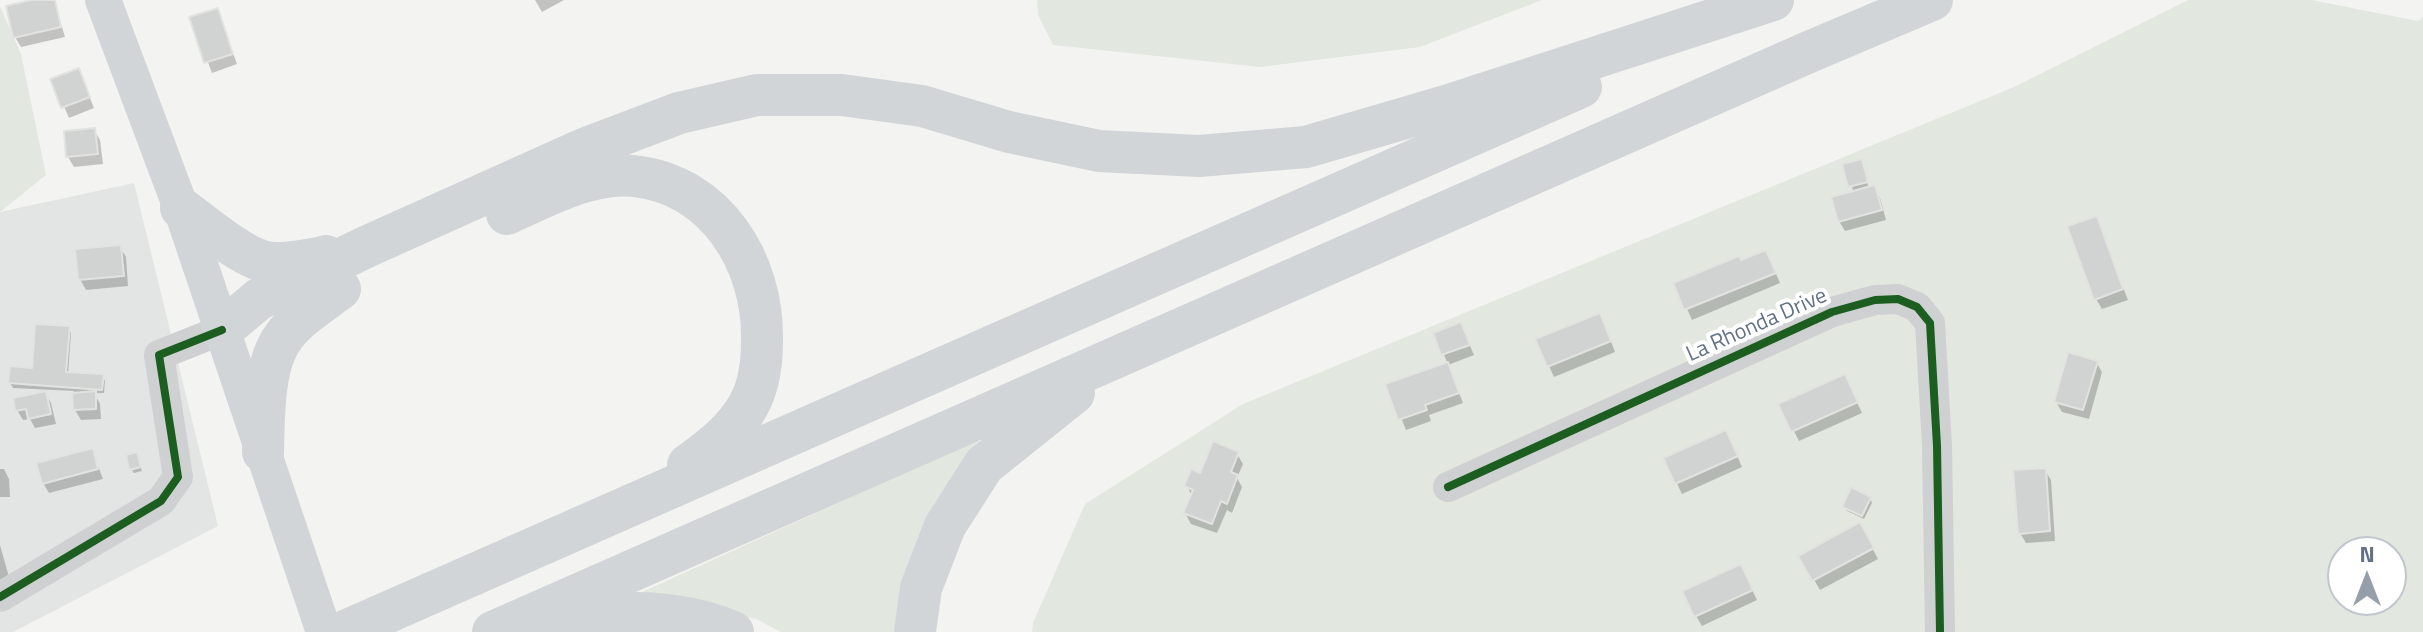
<!DOCTYPE html>
<style>
body{margin:0}
#map{position:relative;width:2423px;height:632px;overflow:hidden;background:#f3f4f1;font-family:"Titillium Web",sans-serif}
canvas{display:block}
.north{position:absolute;left:2327px;top:536px;width:80px;height:80px;box-sizing:border-box;background:#fff;border:2px solid #c0c6ce;border-radius:50%;rotate:0deg;font-size:22px;font-weight:700;line-height:32px;text-align:center;color:#627184}
.north::after{content:'';display:block;margin:auto;width:28px;height:36px;background:#959faa;clip-path:polygon(50% 0,100% 100%,50% 72%,0 100%)}
</style>
<div id="map">
<canvas width="2423" height="632"></canvas>
<div class="north">N</div>
</div>
<script>
const context = document.querySelector('canvas').getContext('2d');
context.lineJoin = 'round';
function fill(path, color) {
  context.fillStyle = color;
  context.fill(path, 'evenodd');
}
function stroke(path, color, width, dash) {
  context.strokeStyle = color;
  context.lineWidth = width;
  context.lineCap = dash ? 'butt' : 'round';
  context.setLineDash(dash || []);
  context.stroke(path);
}
function label(font, color, halo, rows, align = 'center') {
  context.font = font + ' "Titillium Web",sans-serif';
  context.lineWidth = 8;
  context.setLineDash([]);
  context.textBaseline = 'middle';
  context.strokeStyle = halo;
  context.fillStyle = color;
  for (const [text, x, y, turn = 0] of rows) {
    context.save();
    context.translate(x, y);
    context.rotate((+turn || 0) * Math.PI / 180);
    context.textAlign = isNaN(turn) ? turn : align;
    if (halo) context.strokeText(text, 0, 0);
    context.fillText(text, 0, 0);
    context.restore();
  }
}
fill(new Path2D(`
 M 134,183 L 218,526 L 13,632 L 0,632 L 0,212 Z`), '#e3e5e4');
fill(new Path2D(`
 M 1037,0 L 1542,0 L 1420,47 L 1260,67 L 1053,45 L 1038,15 Z
 M 2188,0 L 2311,0 L 2418,21 L 2423,17 L 2423,632 L 1032,632 L 1033,623 L 1085,504 L 1243,404 L 2014,87 ZM 2343,552 L 2391,552 L 2391,600 L 2343,600 Z
 M 0,6 L 21,54 L 46,175 L 0,212 Z
 M 981,438 L 934,504 L 905,585 L 894,632 L 781,632 L 756,619 L 699,605 L 631,597 Z`), '#e2e7df');
fill(new Path2D(`
 M 40,0 L 54,0 L 65,37 L 21,47 L 15,37 Z
 M 535,0 L 564,0 L 542,12 Z
 M 217,10 L 237,64 L 212,73 L 192,19 Z
 M 79,71 L 94,108 L 69,118 L 53,81 Z
 M 94,130 L 100,140 L 103,164 L 74,167 L 68,157 Z
 M 1845,166 L 1863,166 L 1869,189 L 1874,188 L 1880,198 L 1886,220 L 1845,231 L 1839,221 L 1854,193 Z
 M 2096,218 L 2128,300 L 2102,309 L 2096,299 Z
 M 120,247 L 126,257 L 128,286 L 86,290 L 80,279 Z
 M 1740,262 L 1771,262 L 1780,283 L 1692,320 L 1676,284 Z
 M 1461,325 L 1474,355 L 1448,365 L 1463,403 L 1429,415 L 1431,421 L 1406,430 L 1388,385 L 1448,364 L 1435,334 Z
 M 1605,326 L 1615,352 L 1554,377 L 1538,341 Z
 M 68,328 L 71,333 L 68,374 L 102,376 L 105,381 L 104,393 L 94,393 L 100,404 L 101,419 L 81,420 L 75,410 L 74,391 L 13,388 L 10,383 L 34,370 Z
 M 2096,362 L 2102,372 L 2089,419 L 2062,412 L 2056,402 Z
 M 1850,387 L 1862,413 L 1799,441 L 1781,405 Z
 M 45,393 L 51,403 L 56,424 L 35,428 L 30,419 L 23,420 L 17,410 Z
 M 1731,442 L 1742,467 L 1682,494 L 1665,459 Z
 M 92,450 L 103,479 L 49,493 L 43,483 Z
 M 1237,454 L 1243,464 L 1237,478 L 1242,487 L 1232,513 L 1227,510 L 1217,533 L 1191,524 L 1185,513 L 1192,496 L 1187,486 Z
 M 136,455 L 142,471 L 134,473 L 131,469 Z
 M 0,469 L 4,469 L 9,479 L 10,497 L 0,497 Z
 M 2045,470 L 2051,480 L 2055,541 L 2026,543 L 2020,533 Z
 M 1870,498 L 1872,503 L 1864,519 L 1847,511 L 1844,507 Z
 M 1860,525 L 1878,559 L 1820,590 L 1801,557 Z
 M 0,545 L 9,577 L 0,580 Z
 M 1746,577 L 1757,600 L 1702,626 L 1696,616 Z`), '#0003');
const building = new Path2D(`
 M 31,0 L 55,0 L 61,27 L 13,38 L 6,6 Z
 M 218,8 L 233,54 L 204,63 L 189,17 Z
 M 79,68 L 90,97 L 61,108 L 50,79 Z
 M 95,128 L 98,154 L 66,157 L 64,131 Z
 M 1862,159 L 1868,182 L 1848,187 L 1842,164 Z
 M 1875,185 L 1882,210 L 1838,222 L 1831,197 Z
 M 2097,216 L 2123,289 L 2094,300 L 2067,226 Z
 M 121,245 L 124,276 L 78,280 L 75,249 Z
 M 1766,250 L 1776,273 L 1684,310 L 1673,283 L 1739,256 L 1741,260 Z
 M 1600,313 L 1611,341 L 1547,367 L 1535,339 Z
 M 1461,322 L 1470,345 L 1441,355 L 1433,333 Z
 M 35,324 L 70,326 L 66,372 L 104,374 L 102,390 L 8,383 L 10,366 L 32,368 Z
 M 2068,352 L 2098,361 L 2083,410 L 2054,402 Z
 M 1448,362 L 1459,393 L 1425,405 L 1427,410 L 1398,420 L 1385,384 Z
 M 1845,374 L 1858,402 L 1791,432 L 1778,404 Z
 M 46,391 L 51,414 L 28,419 L 26,409 L 15,411 L 13,398 Z
 M 96,391 L 96,409 L 73,410 L 72,393 Z
 M 1726,430 L 1738,456 L 1675,484 L 1663,458 Z
 M 1213,441 L 1239,452 L 1231,472 L 1238,475 L 1227,504 L 1221,501 L 1212,524 L 1183,513 L 1193,490 L 1184,486 L 1191,469 L 1200,473 Z
 M 93,448 L 98,469 L 42,484 L 36,463 Z
 M 137,452 L 141,467 L 129,470 L 126,455 Z
 M 2046,468 L 2050,531 L 2018,534 L 2013,470 Z
 M 1851,487 L 1871,497 L 1862,516 L 1842,507 Z
 M 1860,522 L 1874,548 L 1812,581 L 1798,556 Z
 M 1741,564 L 1753,590 L 1694,617 L 1682,591 Z`);
fill(building, '#d1d2d2');
stroke(building, '#e2e3e1', 2);
stroke(new Path2D(`
 M 1448,487 L 1832,312 L 1875,300 L 1898,299 L 1917,307 L 1930,323 L 1937,446 L 1940,632
 M 0,597 L 161,501 L 178,477 L 159,355 L 222,330`), '#cfd0d1', 30);
stroke(new Path2D(`
 M 103,0 L 181,208 L 324,632`), '#d2d5d8', 36);
stroke(new Path2D(`
 M 181,208 C 203,224 237,253 262,261 C 276,266 311,260 326,256
 M 507,214 C 544,197 592,171 634,176 C 716,185 764,262 762,341 C 762,361 759,387 748,406 C 734,431 711,448 688,465
 M 222,330 L 259,299 L 366,247 L 584,149 L 679,113 L 757,95 L 842,95 L 922,106 L 1009,132 L 1099,151 L 1199,156 L 1306,147 L 1446,106 L 1773,0
 M 263,452 C 264,421 263,376 277,348 C 289,322 318,306 340,289
 M 548,628 C 567,624 585,618 604,615 C 642,609 698,616 733,632
 M 343,632 L 1581,87
 M 493,632 L 1809,52 L 1932,0
 M 915,632 L 921,588 L 945,526 L 984,465 L 1074,393`), '#d2d5d8', 42);
stroke(new Path2D(`
 M 1448,487 L 1832,312 L 1875,300 L 1898,299 L 1917,307 L 1930,323 L 1937,446 L 1940,632
 M 0,597 L 161,501 L 178,477 L 159,355 L 222,330`), '#1b5e20', 8);
label('22px', '#627184', '#fff', [
 ["La Rhonda Drive",1757,326,-24]
]);
</script>
